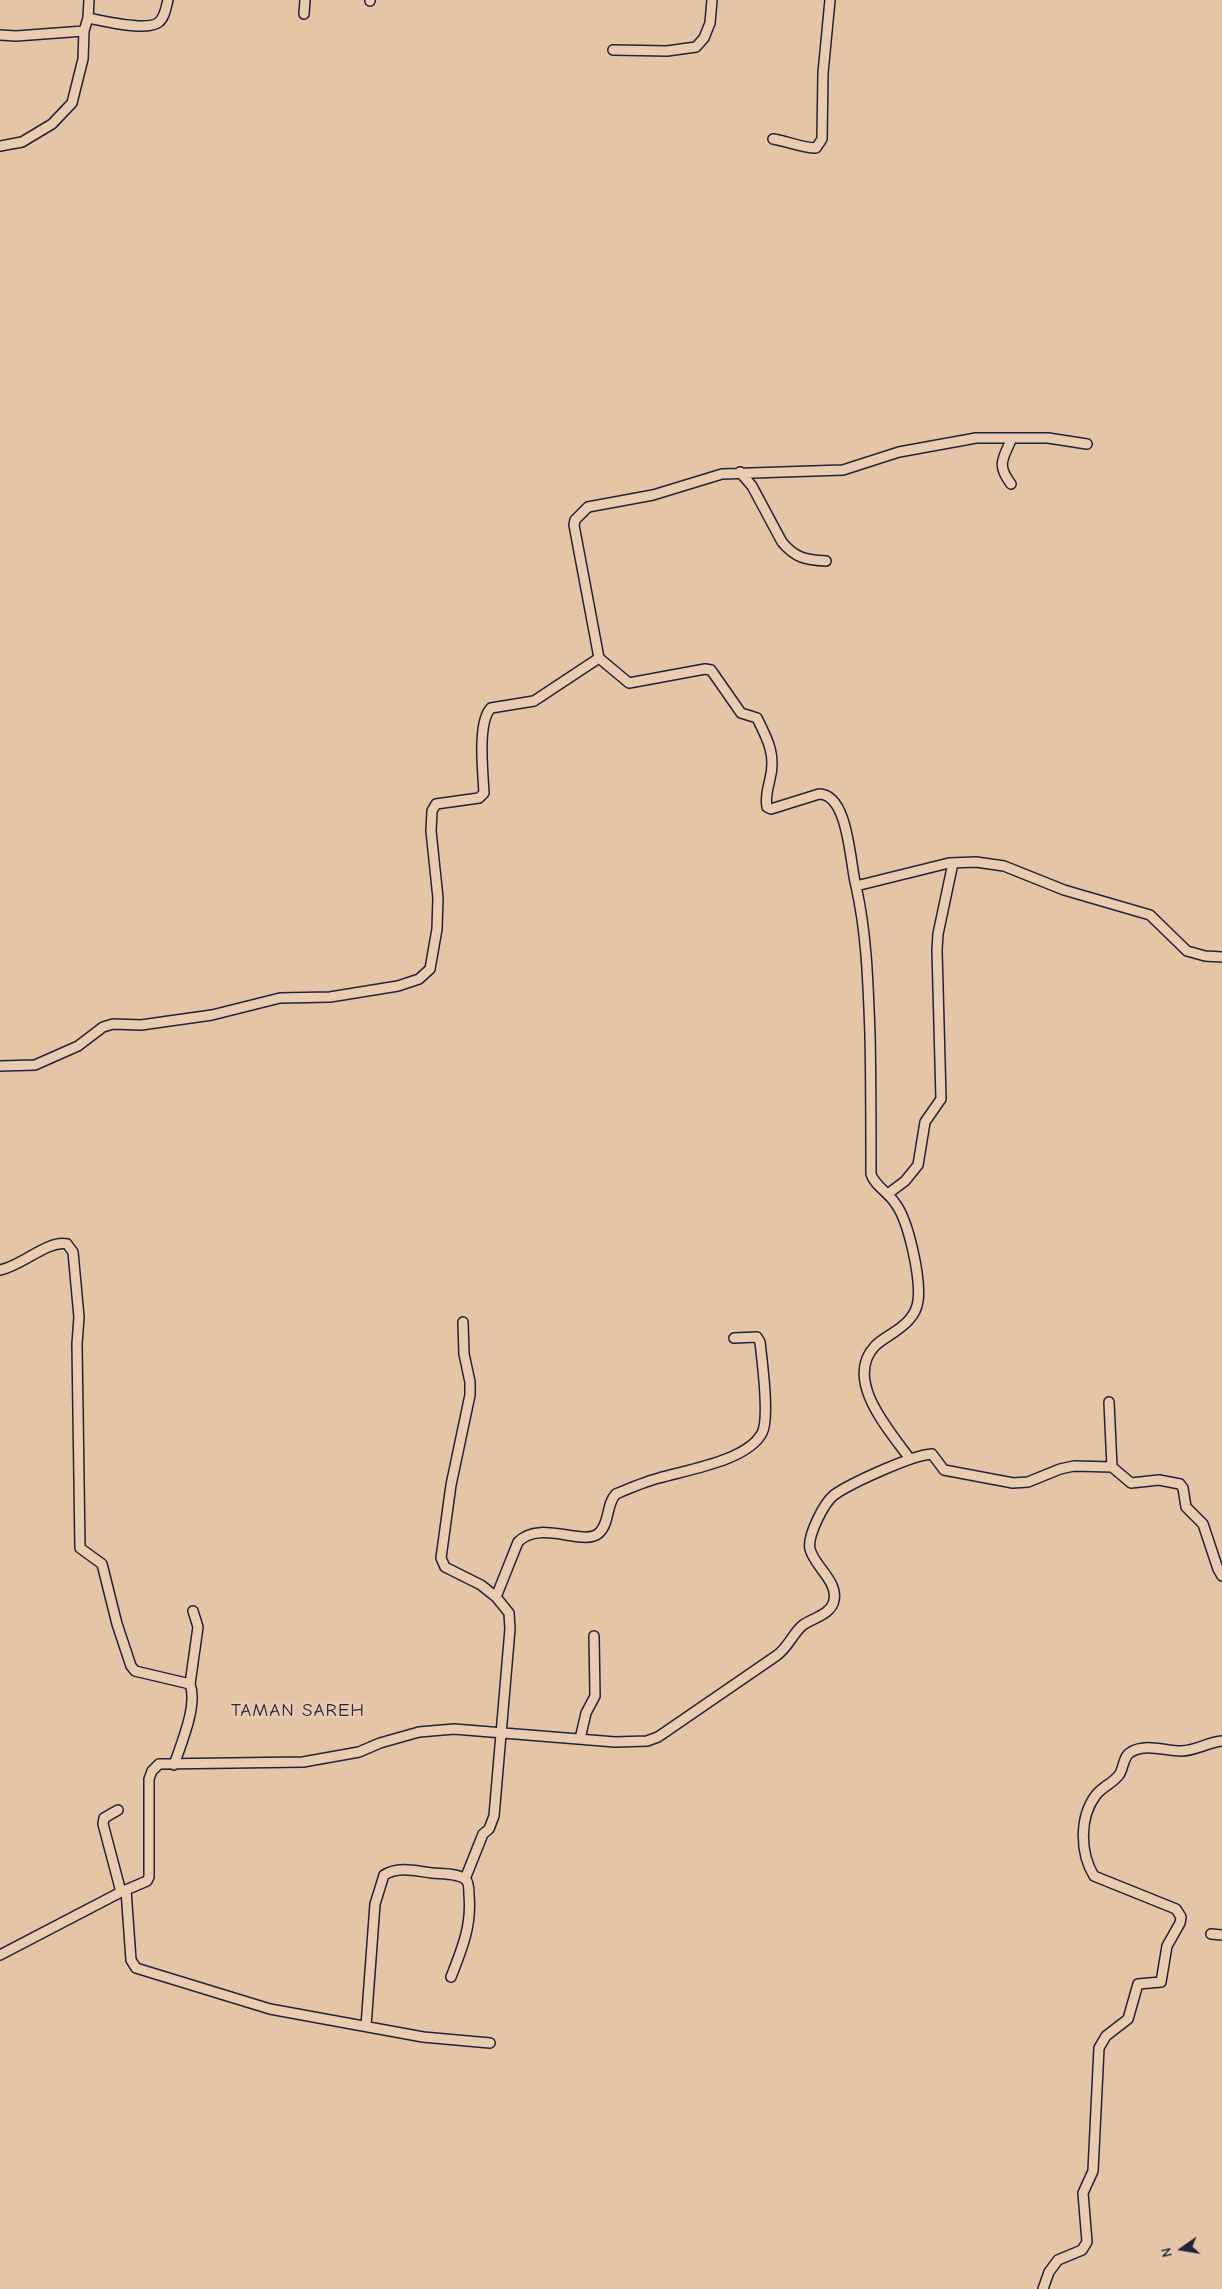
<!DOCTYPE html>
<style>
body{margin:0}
#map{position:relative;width:1222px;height:2289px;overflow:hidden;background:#e4c6a7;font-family:"Comic Neue",sans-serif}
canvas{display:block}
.north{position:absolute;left:1157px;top:2224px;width:50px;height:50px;-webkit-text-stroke:4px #eacdb1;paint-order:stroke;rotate:257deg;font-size:14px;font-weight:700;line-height:20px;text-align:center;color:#22223b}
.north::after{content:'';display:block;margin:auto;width:18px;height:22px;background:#22223b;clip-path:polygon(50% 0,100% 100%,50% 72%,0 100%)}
</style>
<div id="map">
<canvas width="1222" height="2289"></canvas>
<div class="north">N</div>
</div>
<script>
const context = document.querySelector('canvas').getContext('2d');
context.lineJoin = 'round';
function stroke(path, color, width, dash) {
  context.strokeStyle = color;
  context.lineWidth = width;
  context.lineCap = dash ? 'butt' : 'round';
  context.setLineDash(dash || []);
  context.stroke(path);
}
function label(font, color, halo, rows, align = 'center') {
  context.font = font + ' "Comic Neue",sans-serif';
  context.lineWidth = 4;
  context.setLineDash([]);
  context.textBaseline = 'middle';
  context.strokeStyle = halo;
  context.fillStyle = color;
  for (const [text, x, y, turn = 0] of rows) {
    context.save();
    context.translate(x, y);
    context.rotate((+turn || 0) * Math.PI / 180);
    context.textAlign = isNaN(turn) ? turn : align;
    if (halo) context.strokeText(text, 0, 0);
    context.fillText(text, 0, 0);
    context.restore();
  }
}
const street = new Path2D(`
 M 370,1 L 370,0
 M 304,14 L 305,0
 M 88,18 C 104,21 147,32 159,22 C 165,17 166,7 168,0
 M 0,35 L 16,36 L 84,31
 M 613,50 L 667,51 L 696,47 L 704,38 L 710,23 L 712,0
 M 773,139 C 787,141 802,148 816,148 L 822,139 L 823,73 L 830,0
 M 0,146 L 22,142 L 52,124 L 72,103 L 83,59 L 84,31 L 88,18 L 89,0
 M 740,472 L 752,486 L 782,542 C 795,558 806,560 826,561
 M 1011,484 C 996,464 1003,459 1012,438
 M 599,658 L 629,683 L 705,669 L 711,670 L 741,713 L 757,718 C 768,740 776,755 770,779 C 768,788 765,797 767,807 L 771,809 L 819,794 C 849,794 850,865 856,886 L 949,863 L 976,862 L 1004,866 L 1064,890 L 1150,915 L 1187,951 L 1205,956 L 1222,957
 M 856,886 C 867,935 868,984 870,1034 C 871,1081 871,1127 871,1174 C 874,1185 889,1193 895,1203 C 909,1221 921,1279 918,1301 C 916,1316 905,1325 893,1333 C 887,1337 880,1341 875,1346 C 843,1380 890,1431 910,1459
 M 0,1066 L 35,1065 L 78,1046 L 103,1027 L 113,1024 L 141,1025 L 212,1015 L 280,998 L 330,997 L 398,986 L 419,979 L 430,969 L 437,929 L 438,898 L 431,831 L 432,811 L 436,804 L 479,798 L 484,793 C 483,773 477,722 491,708 L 534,701 L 599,658 L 574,525 L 575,520 L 588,507 L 653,495 L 722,474 L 843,470 L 899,452 L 976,438 L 1048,438 L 1087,444
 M 889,1193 L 905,1181 L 918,1165 L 925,1122 L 941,1099 L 937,950 L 938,934 L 953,863
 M 0,1270 C 22,1266 47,1240 67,1244 L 73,1252 L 79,1317 L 77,1344 L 80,1548 L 102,1564 L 117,1624 L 131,1666 L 135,1671 L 190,1684 C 198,1705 181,1744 174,1765
 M 463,1322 L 464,1354 L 470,1382 L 470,1395 L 451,1485 L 441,1558 L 445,1567 L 481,1585 L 496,1597
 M 1109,1402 L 1112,1467
 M 190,1684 L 198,1627 L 193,1611
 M 580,1739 L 586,1713 L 595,1696 L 594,1636
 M 118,1810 L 104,1818 L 103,1824 L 121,1892
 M 465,1879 L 483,1834 L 489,1829 L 494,1816 L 510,1629 L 509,1613 L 496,1597 L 518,1542 C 540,1519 584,1547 599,1533 C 610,1523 606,1504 616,1494 C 630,1488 644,1482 659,1478 C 686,1470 747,1461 762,1433 C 770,1418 762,1361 760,1342 L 757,1337 L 734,1338
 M 126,1890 L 131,1960 L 136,1968 L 270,2009 L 423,2037 L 490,2043
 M 1211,1934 L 1222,1935
 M 0,1955 L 121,1892 L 147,1881 L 149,1877 L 149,1779 L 152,1771 L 159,1764 L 303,1762 L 359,1752 L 380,1743 L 419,1732 L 454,1729 L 615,1742 L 647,1741 L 658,1737 L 776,1656 C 789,1647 792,1634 803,1625 C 813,1618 832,1614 834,1600 C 838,1581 814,1566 810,1549 C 807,1536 824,1503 834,1495 C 851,1483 912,1455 932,1454 L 944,1470 L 1013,1483 L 1028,1482 L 1060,1469 L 1074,1466 L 1112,1467 L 1131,1483 L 1159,1480 L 1180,1484 L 1183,1488 L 1186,1507 L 1203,1524 L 1218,1569 L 1222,1576
 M 366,2026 L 375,1904 L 384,1875 C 399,1866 415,1871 432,1873 C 442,1874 459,1873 466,1880 C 469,1883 469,1890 469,1895 C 472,1925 462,1949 451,1977
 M 1043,2289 L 1049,2272 L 1058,2260 L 1082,2250 L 1087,2242 L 1083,2193 L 1093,2171 L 1099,2048 L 1106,2036 L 1128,2019 L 1138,1984 L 1161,1982 L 1167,1946 L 1180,1923 L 1181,1917 L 1176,1909 L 1094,1876 C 1080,1853 1079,1817 1096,1795 C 1102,1787 1113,1783 1119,1775 C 1124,1768 1123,1756 1131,1752 C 1146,1743 1165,1751 1181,1751 C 1196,1751 1208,1742 1222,1741`);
stroke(street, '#22223b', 12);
stroke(street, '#eacdb1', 9);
context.letterSpacing = '1px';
label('19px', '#22223b', '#eacdb1', [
 ["TAMAN SAREH",298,1711]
]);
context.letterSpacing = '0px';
</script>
